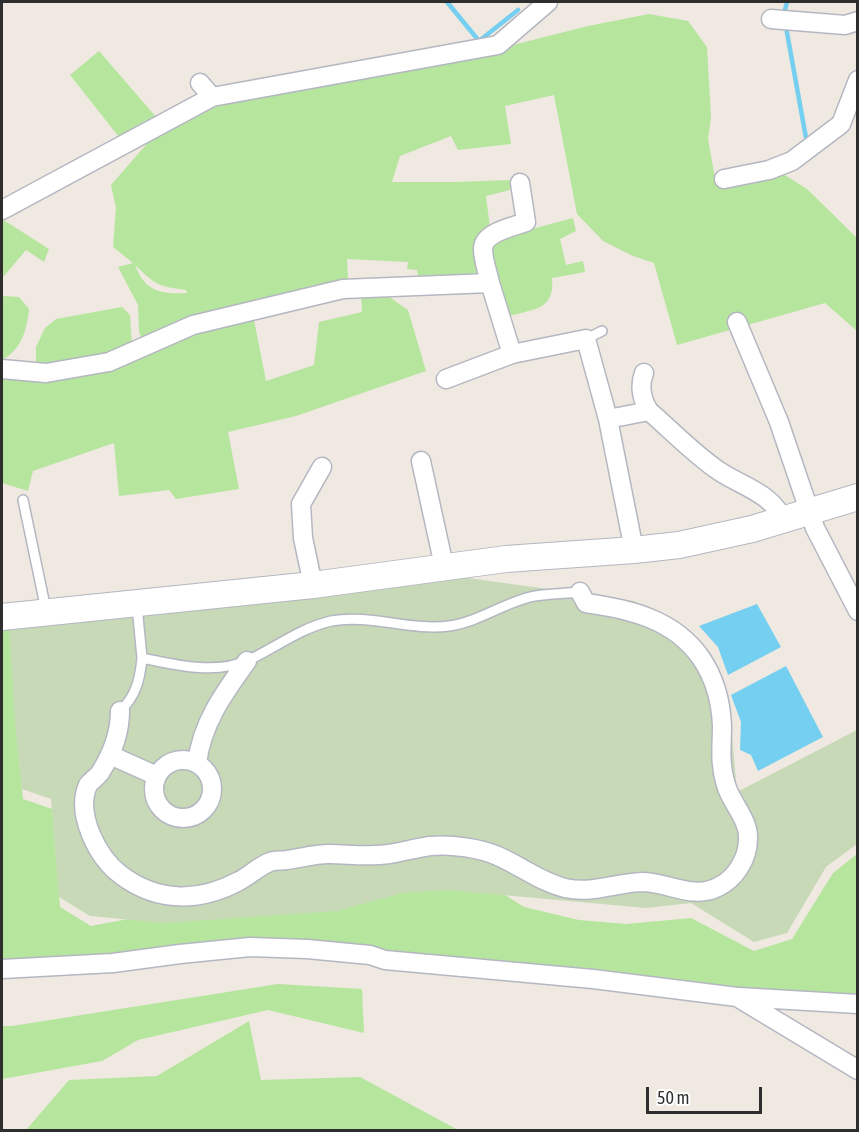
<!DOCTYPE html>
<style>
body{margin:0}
#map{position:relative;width:859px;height:1132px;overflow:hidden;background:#efe9e1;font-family:"Asap Condensed",sans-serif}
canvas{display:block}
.frame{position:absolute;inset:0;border:3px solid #2e2e2e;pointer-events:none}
.scale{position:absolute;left:646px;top:1087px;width:116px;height:27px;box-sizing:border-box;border:3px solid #2e2e2e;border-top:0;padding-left:8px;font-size:18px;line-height:21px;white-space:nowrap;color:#2e2e2e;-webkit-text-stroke:4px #fff;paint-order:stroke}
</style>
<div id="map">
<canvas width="859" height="1132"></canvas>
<div class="frame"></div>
<div class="scale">50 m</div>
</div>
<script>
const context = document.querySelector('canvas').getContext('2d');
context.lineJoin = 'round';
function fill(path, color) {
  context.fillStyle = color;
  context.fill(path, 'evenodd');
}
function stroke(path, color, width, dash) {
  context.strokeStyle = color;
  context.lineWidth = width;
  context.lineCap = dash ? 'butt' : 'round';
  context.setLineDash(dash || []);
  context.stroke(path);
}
fill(new Path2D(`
 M 649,14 L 688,21 L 707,47 L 711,117 L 708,139 L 715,178 L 769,165 L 807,189 L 857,238 L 857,331 L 825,303 L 677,345 L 654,263 L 633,256 L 603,241 L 577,214 L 554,95 L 505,106 L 511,144 L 458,150 L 451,136 L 400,156 L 392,182 L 455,182 L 512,180 L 510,190 L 486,196 L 490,228 L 483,278 L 419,281 L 417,270 L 407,269 L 408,262 L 347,259 L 348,279 L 274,296 L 196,320 L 143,344 L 139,331 L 138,305 L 118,267 L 133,263 L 113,247 L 116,208 L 111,185 L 151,139 L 215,105 L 501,48 L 588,26 ZM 135,265 C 156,285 157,286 186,290 L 187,293 C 161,294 145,292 135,265 Z
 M 99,51 L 157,118 L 119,137 L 70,75 Z
 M 573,218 L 576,231 L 560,239 L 566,265 L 583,261 L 585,272 L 552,278 C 555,310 534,309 509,316 L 488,246 L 495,239 Z
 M 2,219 L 49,249 L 44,262 L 26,250 L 4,276 L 2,275 Z
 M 361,293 L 385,294 L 408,310 L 426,371 L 296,416 L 228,432 L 239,489 L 176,499 L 169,490 L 119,496 L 114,443 L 33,471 L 28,491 L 2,483 L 2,373 L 84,371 L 192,328 L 253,315 L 266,381 L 314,365 L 319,322 L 362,312 Z
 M 2,296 L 19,297 L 29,309 C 27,330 21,350 2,360 Z
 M 122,307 L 130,315 L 132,345 L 108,357 L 36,368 L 36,347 L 45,328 L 56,319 Z
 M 40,627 L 16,726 L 23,799 L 52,809 L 60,907 L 91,926 L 139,917 L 483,881 L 524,907 L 579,920 L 626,924 L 691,918 L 754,951 L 792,939 L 833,873 L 857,854 L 857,993 L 747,994 L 367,951 L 2,965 L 2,630 Z
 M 278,984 L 362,989 L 364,1033 L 268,1010 L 138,1040 L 102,1061 L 2,1079 L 2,1026 L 12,1026 Z
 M 249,1021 L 261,1080 L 360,1077 L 458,1130 L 26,1130 L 69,1080 L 157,1076 Z`), '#b6e59e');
fill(new Path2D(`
 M 461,577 L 634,601 L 695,635 L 715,673 L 730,712 L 737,792 L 857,730 L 857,844 L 826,867 L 787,933 L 754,942 L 691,903 L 646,908 L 447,890 L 403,893 L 337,911 L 164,923 L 90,916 L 59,897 L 51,799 L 22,789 L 15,722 L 9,627 Z`), '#c8d9b8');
fill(new Path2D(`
 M 757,604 L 781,647 L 728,675 L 718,647 L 699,626 Z
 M 786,666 L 823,737 L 758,771 L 751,755 L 740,750 L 741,722 L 731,695 Z`), '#75cff0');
stroke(new Path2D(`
 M 447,2 L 479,41 L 518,10
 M 785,10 L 787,2
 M 786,27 L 806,138`), '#75cff0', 4.5);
const lane = new Path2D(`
 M 586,339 L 602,331
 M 23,500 L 46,610
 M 137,606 L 142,658 C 176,665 215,675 249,660 C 276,647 301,628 331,621 C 371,614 410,631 449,626 C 478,622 502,604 530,597 C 546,593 564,594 580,592
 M 119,712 C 136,697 140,679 142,658`);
const street = new Path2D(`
 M 771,19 L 845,25 L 858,21
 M 200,83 L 212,97
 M 724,179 L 769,170 L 792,161 L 841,124 L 858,80
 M 2,210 L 212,97 L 498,45 L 548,2
 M 490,283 C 488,273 483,260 483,249 C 483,232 513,227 526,222 L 520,183
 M 737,322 L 779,422 L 815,528 L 858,611
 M 2,369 L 46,373 L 109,362 L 193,325 L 343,289 L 490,283 L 512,354
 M 644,373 C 639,386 642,400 649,411
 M 446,379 L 512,354 L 586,339 L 608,419 L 634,550
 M 608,419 L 649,411 C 671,430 695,455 719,471 C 741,486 774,494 783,521
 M 421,461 L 444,566
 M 313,585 L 303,538 L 301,504 L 322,467
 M 120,711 C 120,734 112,754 100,773 C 96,778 91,781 88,785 C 75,814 98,858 121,875 C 158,903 200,902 239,881 C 249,876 259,866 270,862 C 275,860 282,861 287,860 C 301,858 315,854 329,854 C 348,854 369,857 389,854 C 402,852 416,848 430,846 C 451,844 481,848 500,857 C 522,867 541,882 565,888 C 593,894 615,883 642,882 C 668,882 693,900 718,887 C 735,879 748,859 748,839 C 749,819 731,803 726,785 C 719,763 722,747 722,726 C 721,702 714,677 701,658 C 674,619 629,609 586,603 L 580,592
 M 110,755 L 157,776
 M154 789a29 29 0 1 1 58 0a29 29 0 1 1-58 0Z
 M 197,763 C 202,723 224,693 247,661
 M 2,969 L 113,963 L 180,954 L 250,947 L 307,949 L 370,955 L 385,960 L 593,979 L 737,997 L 858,1070
 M 739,997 L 858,1004`);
const secondary = new Path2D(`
 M 2,617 L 313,585 L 506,559 L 634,550 L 679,545 L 752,529 L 858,497`);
stroke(lane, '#b4b7c1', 12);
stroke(street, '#b4b7c1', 21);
stroke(secondary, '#b4b7c1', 28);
stroke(lane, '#fff', 9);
stroke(street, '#fff', 18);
stroke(secondary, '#fff', 26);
</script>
